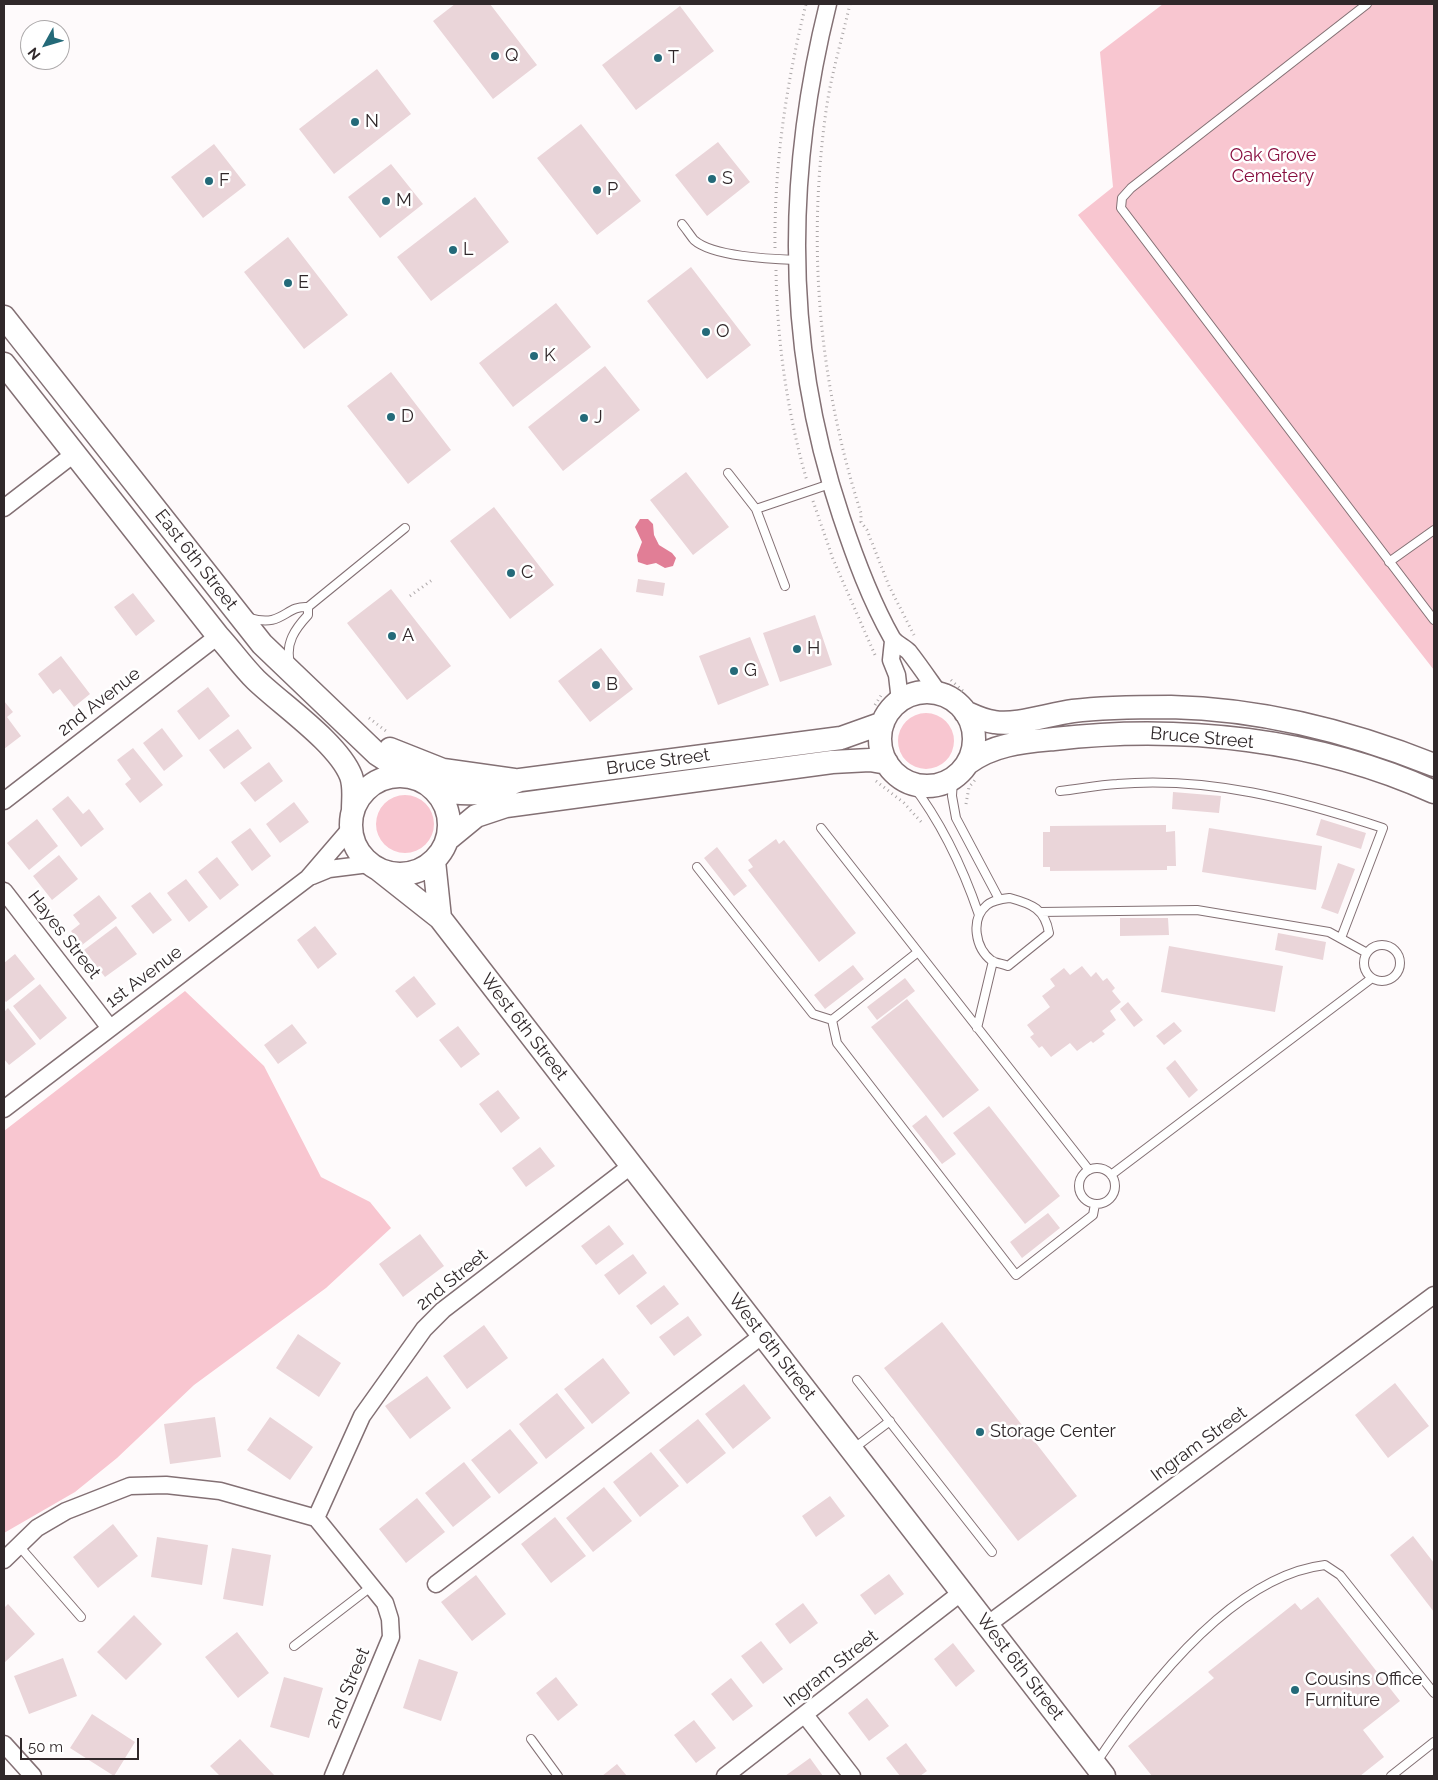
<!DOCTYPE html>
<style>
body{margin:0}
#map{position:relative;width:1438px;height:1780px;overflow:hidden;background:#fefafb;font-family:Raleway,sans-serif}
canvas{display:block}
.frame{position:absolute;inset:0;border:5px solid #30282a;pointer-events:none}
.north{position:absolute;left:20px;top:20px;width:50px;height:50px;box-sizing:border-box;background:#fff;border:1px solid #aca9aa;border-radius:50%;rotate:231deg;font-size:14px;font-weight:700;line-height:20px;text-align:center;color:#30282a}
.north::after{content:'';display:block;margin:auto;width:18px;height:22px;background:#246a79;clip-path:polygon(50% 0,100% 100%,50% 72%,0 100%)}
.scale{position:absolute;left:20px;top:1738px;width:119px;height:22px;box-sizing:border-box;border:2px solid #30282a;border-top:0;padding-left:6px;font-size:15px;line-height:18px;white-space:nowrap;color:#30282a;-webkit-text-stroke:4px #fff;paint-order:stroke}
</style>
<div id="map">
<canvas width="1438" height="1780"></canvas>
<div class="frame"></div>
<div class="north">N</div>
<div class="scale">50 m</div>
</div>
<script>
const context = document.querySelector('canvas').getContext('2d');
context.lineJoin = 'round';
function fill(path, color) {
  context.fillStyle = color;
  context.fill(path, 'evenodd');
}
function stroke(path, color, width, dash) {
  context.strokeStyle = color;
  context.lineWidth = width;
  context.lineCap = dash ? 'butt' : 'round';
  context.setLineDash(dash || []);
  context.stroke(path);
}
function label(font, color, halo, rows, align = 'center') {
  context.font = font + ' Raleway,sans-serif';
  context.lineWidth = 5;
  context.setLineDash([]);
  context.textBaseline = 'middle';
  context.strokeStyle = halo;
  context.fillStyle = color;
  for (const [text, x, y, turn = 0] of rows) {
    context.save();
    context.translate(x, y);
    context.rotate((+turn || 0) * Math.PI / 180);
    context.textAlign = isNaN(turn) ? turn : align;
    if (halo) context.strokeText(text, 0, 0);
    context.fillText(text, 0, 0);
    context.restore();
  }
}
fill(new Path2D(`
 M 1163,4 L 1434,4 L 1434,670 L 1078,215 L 1113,187 L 1100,52 Z
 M898 741a28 28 0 1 1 56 0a28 28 0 1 1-56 0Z
 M376 824a29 29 0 1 1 58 0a29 29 0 1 1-58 0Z
 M 185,991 L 264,1066 L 321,1177 L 370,1202 L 391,1228 L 326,1288 L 194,1385 L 117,1458 L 75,1492 L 4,1533 L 4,1131 Z`), '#f8c6d0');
fill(new Path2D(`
 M 640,519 L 648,519 L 653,524 L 654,535 L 659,545 L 672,553 L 676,558 L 673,566 L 665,568 L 656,563 L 647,565 L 638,562 L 637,555 L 642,542 L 635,527 Z`), '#e17e96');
fill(new Path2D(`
 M 455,4 L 490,4 L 537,65 L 493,99 L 433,21 Z
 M 680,6 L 714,51 L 636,110 L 602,65 Z
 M 377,69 L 411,114 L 334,174 L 299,129 Z
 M 581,124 L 641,201 L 597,235 L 537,158 Z
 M 718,142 L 750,182 L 707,216 L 675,175 Z
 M 214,144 L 246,185 L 203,218 L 171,177 Z
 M 391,164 L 423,204 L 380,238 L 348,197 Z
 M 475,197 L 509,242 L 431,301 L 397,257 Z
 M 288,237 L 348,315 L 304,349 L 244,272 Z
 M 691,267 L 751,345 L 707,379 L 647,301 Z
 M 556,303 L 591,347 L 513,407 L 479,363 Z
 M 605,366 L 640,410 L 563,471 L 528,427 Z
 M 391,372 L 451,450 L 408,484 L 347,406 Z
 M 686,472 L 729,527 L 693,555 L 650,500 Z
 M 494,507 L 554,585 L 510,619 L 450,541 Z
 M 638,579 L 665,583 L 663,596 L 636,592 Z
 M 391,589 L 451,666 L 407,700 L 347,623 Z
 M 133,593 L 155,621 L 136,636 L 114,607 Z
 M 815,615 L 832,665 L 780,682 L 763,633 Z
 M 750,637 L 769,685 L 718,705 L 699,656 Z
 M 601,648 L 633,689 L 590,722 L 558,681 Z
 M 61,656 L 90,694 L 74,707 L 60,689 L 53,694 L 38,674 Z
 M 208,687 L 230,716 L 199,740 L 177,711 Z
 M 4,701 L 13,712 L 7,717 L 21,736 L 4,749 Z
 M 162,728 L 183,756 L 164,771 L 143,743 Z
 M 238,729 L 252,748 L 224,769 L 209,750 Z
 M 133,748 L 163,785 L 140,803 L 125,784 L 131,779 L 117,760 Z
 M 269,762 L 283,781 L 255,802 L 240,783 Z
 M 1173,792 L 1221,796 L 1219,813 L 1172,809 Z
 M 68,796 L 83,814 L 89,809 L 104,829 L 81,847 L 52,809 Z
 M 294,802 L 309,822 L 280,843 L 266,824 Z
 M 37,819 L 58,846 L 29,870 L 7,843 Z
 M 1321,819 L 1366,833 L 1361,849 L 1316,835 Z
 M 1166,825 L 1166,832 L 1175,831 L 1176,866 L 1167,866 L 1167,870 L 1050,871 L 1050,867 L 1043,867 L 1043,832 L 1050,832 L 1050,826 Z
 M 250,828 L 271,856 L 252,871 L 231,842 Z
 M 1209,828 L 1322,846 L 1316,890 L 1202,872 Z
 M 776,839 L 779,844 L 784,840 L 856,933 L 819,962 L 748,870 L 753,867 L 748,860 Z
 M 717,847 L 747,886 L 734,896 L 704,858 Z
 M 59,855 L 78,879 L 52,900 L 33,876 Z
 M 217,857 L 239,885 L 220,900 L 198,872 Z
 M 1338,863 L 1355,869 L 1338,914 L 1321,908 Z
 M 186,879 L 208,907 L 189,922 L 167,893 Z
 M 150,892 L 172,920 L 153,934 L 131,906 Z
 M 99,895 L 117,918 L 82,945 L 71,931 L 80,924 L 73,915 Z
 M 1120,918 L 1168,918 L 1169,935 L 1120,936 Z
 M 116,926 L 137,954 L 105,977 L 84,950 Z
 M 315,926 L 337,954 L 318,969 L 297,940 Z
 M 1278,933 L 1326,942 L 1323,960 L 1275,950 Z
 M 1169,946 L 1283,966 L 1275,1012 L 1161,992 Z
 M 15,954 L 35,979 L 6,1002 L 4,1000 L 4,963 Z
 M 853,965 L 864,979 L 825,1009 L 814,995 Z
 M 1082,966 L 1091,977 L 1096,972 L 1103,981 L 1107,978 L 1115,988 L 1112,991 L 1121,1002 L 1110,1011 L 1116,1020 L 1102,1031 L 1105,1034 L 1093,1043 L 1091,1041 L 1077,1051 L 1070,1043 L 1051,1057 L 1042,1046 L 1039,1048 L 1030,1037 L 1034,1034 L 1027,1025 L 1050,1007 L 1042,996 L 1055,986 L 1050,979 L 1064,968 L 1070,975 Z
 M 414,976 L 436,1004 L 417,1018 L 395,991 Z
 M 905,978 L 915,991 L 877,1020 L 867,1007 Z
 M 40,984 L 67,1018 L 40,1040 L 13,1006 Z
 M 907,999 L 979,1090 L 943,1118 L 871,1027 Z
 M 1128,1002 L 1143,1020 L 1134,1027 L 1120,1009 Z
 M 8,1008 L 36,1044 L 9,1065 L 4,1059 L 4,1012 Z
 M 1174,1022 L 1182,1031 L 1164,1045 L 1156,1036 Z
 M 292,1024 L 307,1043 L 278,1064 L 264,1045 Z
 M 458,1026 L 480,1054 L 461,1068 L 439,1040 Z
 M 1175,1060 L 1198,1090 L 1189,1098 L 1166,1068 Z
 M 498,1090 L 520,1118 L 501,1133 L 479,1104 Z
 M 989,1106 L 1060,1196 L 1025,1224 L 953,1133 Z
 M 926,1115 L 956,1154 L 942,1164 L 912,1126 Z
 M 540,1147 L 555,1166 L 526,1187 L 512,1168 Z
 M 1048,1213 L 1060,1228 L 1022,1258 L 1010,1242 Z
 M 609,1225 L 624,1244 L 596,1265 L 581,1246 Z
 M 420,1234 L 444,1266 L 403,1297 L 379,1264 Z
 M 633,1254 L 647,1273 L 619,1295 L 604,1275 Z
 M 664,1285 L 679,1304 L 651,1325 L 636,1306 Z
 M 688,1316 L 702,1335 L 674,1356 L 659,1337 Z
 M 942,1322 L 1077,1496 L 1018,1541 L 884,1368 Z
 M 484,1325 L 508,1358 L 467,1389 L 443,1356 Z
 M 298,1334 L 341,1363 L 319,1397 L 276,1368 Z
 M 603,1358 L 630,1393 L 592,1424 L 564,1389 Z
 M 427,1376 L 451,1408 L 410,1439 L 385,1406 Z
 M 1395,1383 L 1429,1426 L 1388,1458 L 1355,1415 Z
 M 744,1384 L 771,1418 L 733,1449 L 705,1414 Z
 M 557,1393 L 585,1428 L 546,1459 L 519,1424 Z
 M 215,1417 L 221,1457 L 170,1464 L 164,1424 Z
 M 270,1417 L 313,1447 L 290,1480 L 247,1450 Z
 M 698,1419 L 726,1453 L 687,1484 L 659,1450 Z
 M 510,1429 L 538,1463 L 499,1494 L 471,1460 Z
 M 651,1452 L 679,1486 L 640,1517 L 613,1482 Z
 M 464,1462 L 491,1497 L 453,1527 L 425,1493 Z
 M 604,1487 L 632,1521 L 593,1552 L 566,1518 Z
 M 830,1496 L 845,1516 L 816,1537 L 802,1516 Z
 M 417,1498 L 445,1532 L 406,1563 L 379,1529 Z
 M 555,1517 L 586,1556 L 551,1583 L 521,1544 Z
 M 113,1524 L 138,1556 L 98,1588 L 73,1557 Z
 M 1413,1536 L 1434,1563 L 1434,1612 L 1390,1555 Z
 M 157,1537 L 208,1545 L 202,1585 L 151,1577 Z
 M 232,1548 L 271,1555 L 263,1606 L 223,1599 Z
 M 889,1574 L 904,1594 L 875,1615 L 860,1595 Z
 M 476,1575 L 506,1614 L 472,1641 L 441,1602 Z
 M 1318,1597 L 1400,1701 L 1363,1730 L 1384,1757 L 1360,1776 L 1152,1776 L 1128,1746 L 1214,1678 L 1208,1672 L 1295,1603 L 1301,1610 Z
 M 803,1603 L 818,1623 L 790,1644 L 775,1624 Z
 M 8,1604 L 35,1634 L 4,1663 L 4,1608 Z
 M 134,1615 L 162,1644 L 126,1680 L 97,1652 Z
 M 237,1632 L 269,1673 L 238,1698 L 205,1657 Z
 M 761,1641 L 783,1669 L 763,1684 L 741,1656 Z
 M 953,1643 L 975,1671 L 956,1687 L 934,1659 Z
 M 63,1658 L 77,1696 L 29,1714 L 14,1676 Z
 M 419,1659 L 458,1672 L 441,1721 L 403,1708 Z
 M 284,1677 L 323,1688 L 309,1738 L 270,1727 Z
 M 556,1677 L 578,1705 L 558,1721 L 536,1693 Z
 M 731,1678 L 753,1706 L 733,1721 L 711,1694 Z
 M 867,1698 L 889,1726 L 869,1741 L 848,1713 Z
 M 92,1714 L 135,1742 L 114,1776 L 70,1748 Z
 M 694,1720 L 716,1748 L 696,1763 L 674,1735 Z
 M 240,1739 L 275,1776 L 220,1776 L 210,1766 Z
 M 906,1743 L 927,1771 L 920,1776 L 900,1776 L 886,1758 Z
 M 810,1758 L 823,1776 L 785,1776 Z
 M 617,1764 L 627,1776 L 602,1776 Z`), '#ead5d9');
const lane = new Path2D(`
 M 1367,4 L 1131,188 L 1122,198 L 1121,208 L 1434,620
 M 682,224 C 686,229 690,235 694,240 C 713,257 772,259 797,260
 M 728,473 L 756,509 L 785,586
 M 756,509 L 830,484
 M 1389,562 L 1434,530
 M 250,618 C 283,628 285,605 308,607 L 405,528
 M 290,663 C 285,643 295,629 308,615 L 308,607
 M 953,779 L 952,796 L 956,818 L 999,899
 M 911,783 C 942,823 963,868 979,915
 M 1060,791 C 1079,789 1098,785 1117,784 C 1208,776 1298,800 1383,828 L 1341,938
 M 821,828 L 1089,1170
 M 697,867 L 813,1014 L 832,1020 L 918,952
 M 1010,898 C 1032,904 1045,909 1049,933 L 1008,966 C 1003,964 996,963 992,961 C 975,948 970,919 987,905 C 993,900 1002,899 1010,898 Z
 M 1040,912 L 1197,910 L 1329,932 L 1367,953
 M1364 963a18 18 0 1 1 36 0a18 18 0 1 1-36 0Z
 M 832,1020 L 837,1043 L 1016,1275 L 1093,1215 L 1095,1204
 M 977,1028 L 993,961
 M1079 1186a18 18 0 1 1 36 0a18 18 0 1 1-36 0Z
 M 1111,1175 L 1372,978
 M 857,1380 L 992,1552
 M 853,1449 L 890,1421
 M 19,1546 L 81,1617
 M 294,1646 L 372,1586
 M 531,1739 L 558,1776
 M 1096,1763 C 1145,1690 1232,1576 1325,1565 L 1340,1575 L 1434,1693
 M 1391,1776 L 1434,1742`);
const street = new Path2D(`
 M 828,4 C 785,176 784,347 841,516 C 855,558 870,599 892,638 C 896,644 904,647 909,652 C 920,666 930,681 940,695
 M 4,508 L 74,454
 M 893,641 L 891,660 L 897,675 L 900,701
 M 4,801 L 218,636
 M 312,876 L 329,869 L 369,864
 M 4,891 L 110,1028
 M 4,1109 L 308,878 L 351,828
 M 316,1518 L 362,1416 L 424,1329 L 443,1310 L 632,1165
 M 4,1560 L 37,1528 L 66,1511 L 130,1486 L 166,1485 L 220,1491 L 316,1518 L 385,1603 L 390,1619 L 391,1637 L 333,1776
 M 436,1584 L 763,1335
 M 987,1625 L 1434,1295
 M 805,1715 L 852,1776
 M 4,1744 L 33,1776
 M 725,1776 L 962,1592`);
const secondary = new Path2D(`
 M 4,317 L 262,644 L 377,754 L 414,778
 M 4,364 L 218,636 C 231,650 242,666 256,680 C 282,705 338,743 351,776 C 355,787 353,798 353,810
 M880 739a47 47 0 1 1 94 0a47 47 0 1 1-94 0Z
 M 965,712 C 974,716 984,721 994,722 C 1016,726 1049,714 1073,711 C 1105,707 1138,707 1171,707 C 1261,709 1351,732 1434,765
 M 390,749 L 443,770 L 514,780
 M 968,763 C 994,744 1023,742 1054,739 C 1181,724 1317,739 1434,792
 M351 825a49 49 0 1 1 98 0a49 49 0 1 1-98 0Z
 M 434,789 C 471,797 485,794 520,780 L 841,738 L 883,723
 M 448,839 L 476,816 L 506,806 L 832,762 L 870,760 L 887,763
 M 434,861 L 440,918
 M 378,869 L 440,918 L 1104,1776`);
stroke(lane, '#837074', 10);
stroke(street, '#837074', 19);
stroke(secondary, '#837074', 25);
stroke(new Path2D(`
 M 850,4 C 842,39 831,75 826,111 C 807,247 819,383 861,513 L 861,522 L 867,530 L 889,586 L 914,635
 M 775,248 C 774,166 786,84 806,4
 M 776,270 C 777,341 787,412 807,481
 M 813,501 L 833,559 L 875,655
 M 410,596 L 432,580
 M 951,680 L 965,693
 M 875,705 L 882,694
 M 369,718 L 386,731
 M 876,781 L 904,803 L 923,824
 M 966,804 L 969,787 L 975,780`), '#aca7a8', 3, [1, 4]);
stroke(lane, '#fff', 8);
stroke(street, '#fff', 16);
stroke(secondary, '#fff', 22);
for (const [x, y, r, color] of [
 [495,56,5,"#246a79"],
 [658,58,5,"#246a79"],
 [355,122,5,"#246a79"],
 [712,179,5,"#246a79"],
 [209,181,5,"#246a79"],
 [597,190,5,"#246a79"],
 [386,201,5,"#246a79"],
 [453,250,5,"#246a79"],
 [288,283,5,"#246a79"],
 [706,332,5,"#246a79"],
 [534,356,5,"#246a79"],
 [391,417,5,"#246a79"],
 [584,418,5,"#246a79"],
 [511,573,5,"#246a79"],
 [392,636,5,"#246a79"],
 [797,649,5,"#246a79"],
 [734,671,5,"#246a79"],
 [596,685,5,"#246a79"],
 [980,1432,5,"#246a79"],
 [1295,1690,5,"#246a79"]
]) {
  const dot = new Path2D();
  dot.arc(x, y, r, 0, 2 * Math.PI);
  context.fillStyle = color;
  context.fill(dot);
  stroke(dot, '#fff', 2);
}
label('18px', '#30282a', '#fff', [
 ["Q",505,56],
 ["T",668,58],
 ["N",365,122],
 ["S",722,179],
 ["F",219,181],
 ["P",607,190],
 ["M",396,201],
 ["L",463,250],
 ["E",298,283],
 ["O",716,332],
 ["K",544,356],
 ["D",401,417],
 ["J",594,418],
 ["C",521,573],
 ["A",402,636],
 ["H",807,649],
 ["G",744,671],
 ["B",606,685],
 ["Storage Center",990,1432],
 ["Cousins Office",1305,1680],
 ["Furniture",1305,1701]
], 'left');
label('18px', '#870e3f', '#fff', [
 ["Oak Grove",1273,156],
 ["Cemetery",1273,177]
]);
label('18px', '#30282a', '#fff', [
 ["East 6th Street",196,560,52],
 ["2nd Avenue",99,702,-38],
 ["Bruce Street",1202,738,5],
 ["Bruce Street",658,762,-8],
 ["Hayes Street",64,935,52],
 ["1st Avenue",144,977,-37],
 ["West 6th Street",524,1027,52],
 ["2nd Street",452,1280,-39],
 ["West 6th Street",772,1347,52],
 ["Ingram Street",1199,1444,-36],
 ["West 6th Street",1020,1667,52],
 ["Ingram Street",831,1669,-38],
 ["2nd Street",348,1688,-67]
]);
</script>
